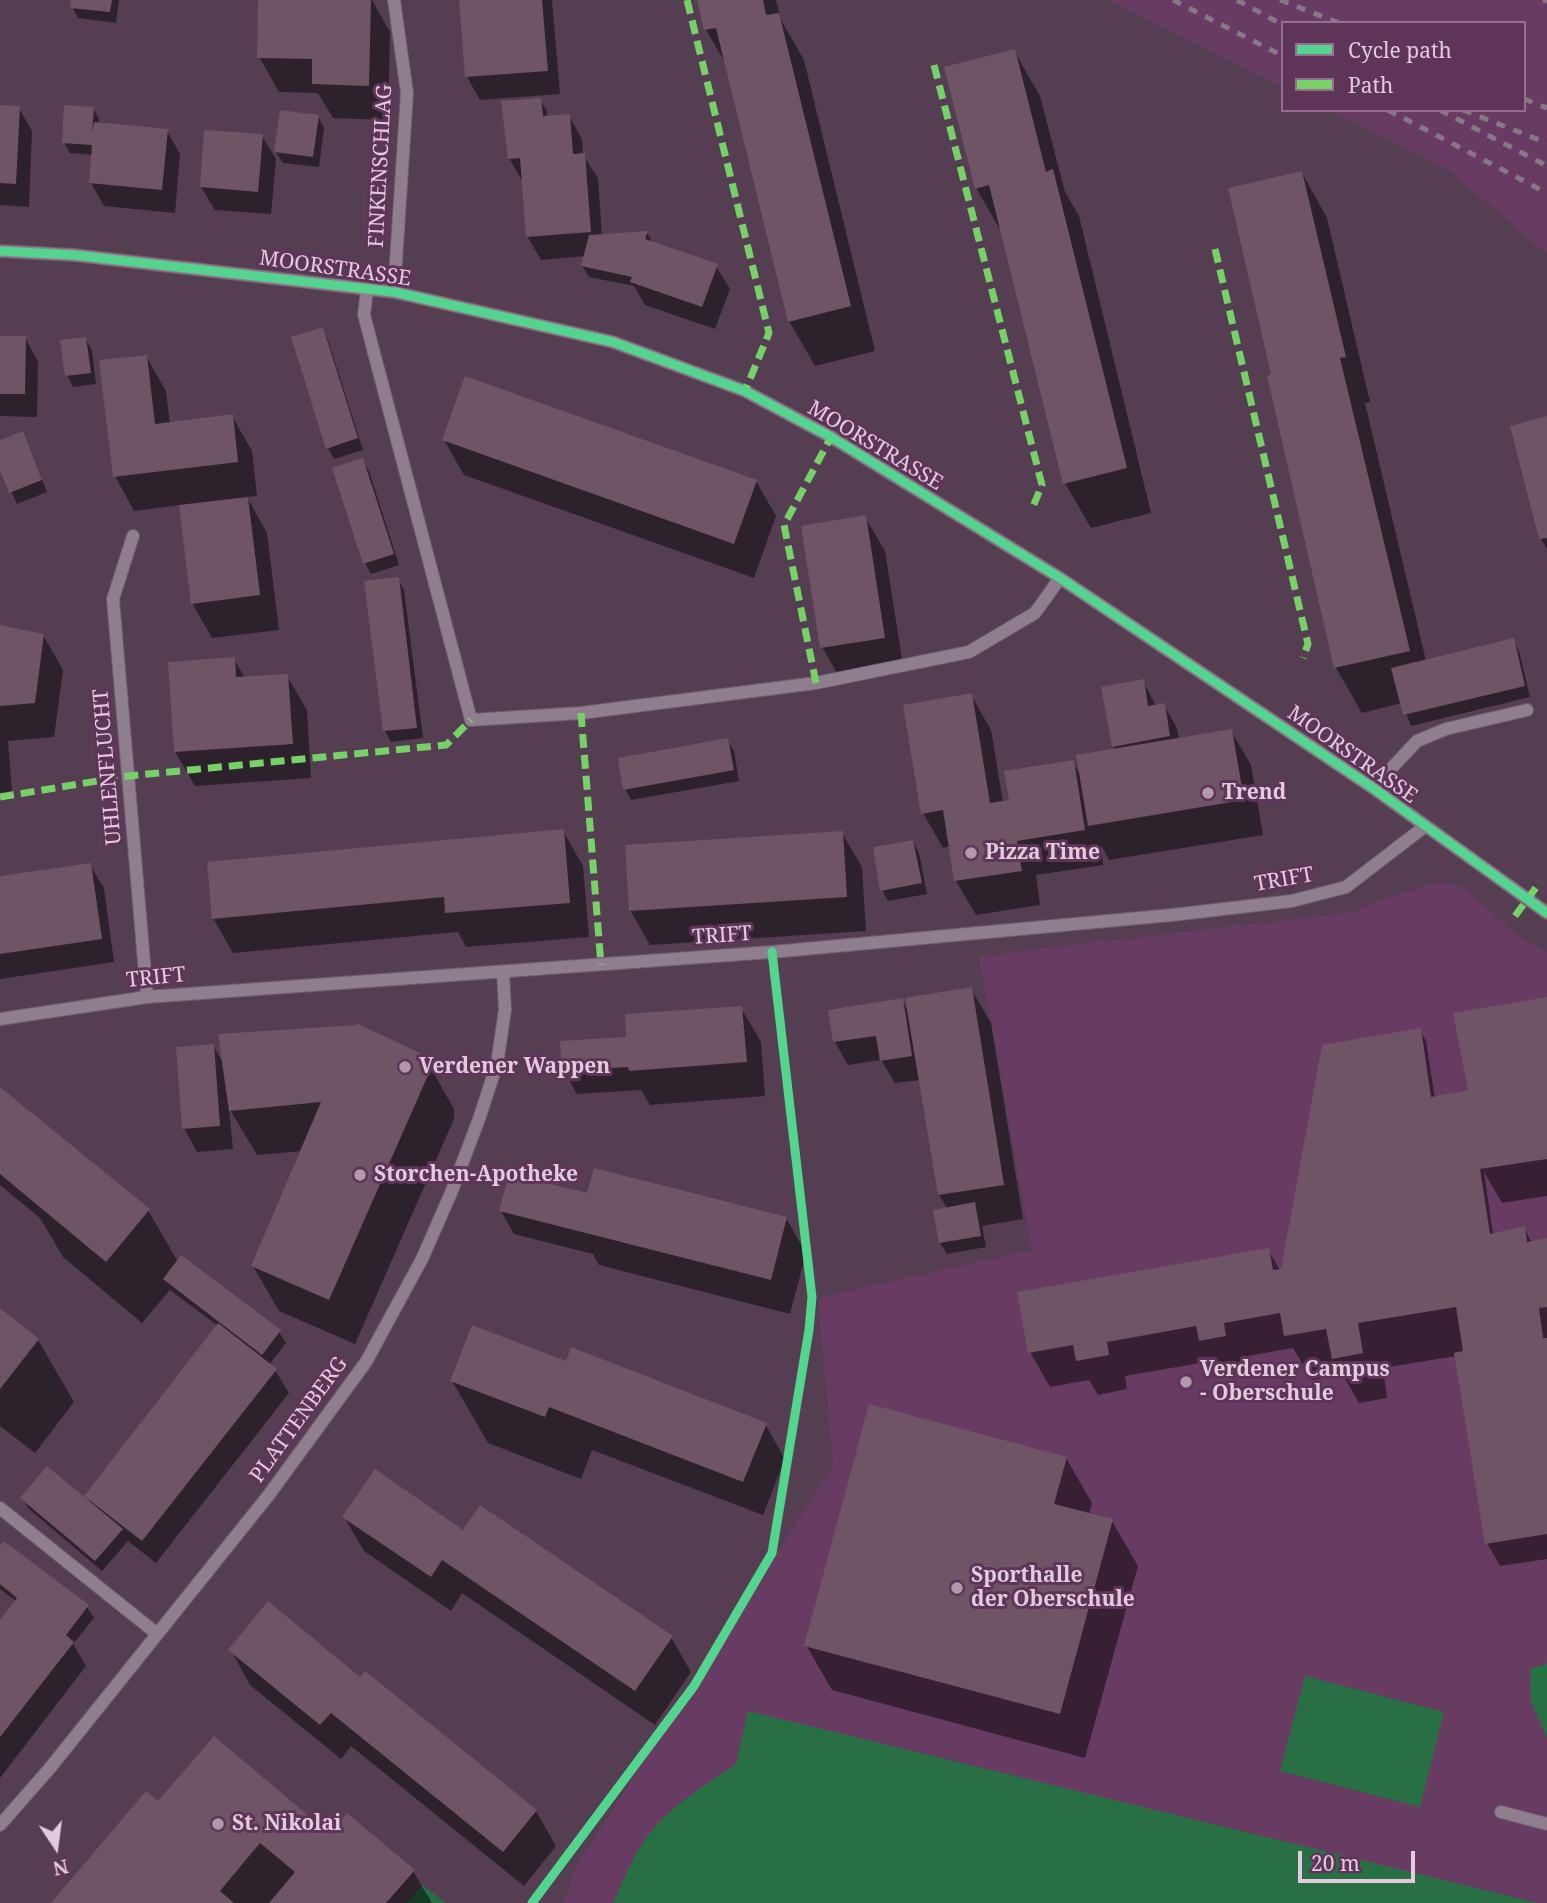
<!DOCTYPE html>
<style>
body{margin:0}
#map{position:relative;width:1547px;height:1903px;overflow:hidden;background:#553e52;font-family:"Noto Serif",serif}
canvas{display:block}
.legend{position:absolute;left:1281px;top:21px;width:245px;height:91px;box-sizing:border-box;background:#5e3558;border:2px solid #93718e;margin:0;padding:9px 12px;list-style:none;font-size:21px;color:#e3cade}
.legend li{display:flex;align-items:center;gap:14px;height:35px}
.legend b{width:35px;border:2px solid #93718e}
.north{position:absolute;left:21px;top:1812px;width:70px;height:70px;-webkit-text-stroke:5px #5e3558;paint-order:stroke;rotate:167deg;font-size:19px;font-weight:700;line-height:28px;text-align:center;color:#e3cade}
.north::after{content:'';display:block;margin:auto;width:24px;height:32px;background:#e3cade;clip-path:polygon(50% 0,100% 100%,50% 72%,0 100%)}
.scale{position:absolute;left:1298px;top:1851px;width:117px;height:32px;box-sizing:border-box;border:4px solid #e3cade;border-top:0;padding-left:9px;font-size:21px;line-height:24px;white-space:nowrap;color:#e3cade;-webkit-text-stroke:5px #5e3558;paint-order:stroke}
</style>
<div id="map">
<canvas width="1547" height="1903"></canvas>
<ul class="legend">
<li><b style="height:9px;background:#53d58f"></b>Cycle path</li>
<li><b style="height:9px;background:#78d068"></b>Path</li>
</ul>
<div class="north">N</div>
<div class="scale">20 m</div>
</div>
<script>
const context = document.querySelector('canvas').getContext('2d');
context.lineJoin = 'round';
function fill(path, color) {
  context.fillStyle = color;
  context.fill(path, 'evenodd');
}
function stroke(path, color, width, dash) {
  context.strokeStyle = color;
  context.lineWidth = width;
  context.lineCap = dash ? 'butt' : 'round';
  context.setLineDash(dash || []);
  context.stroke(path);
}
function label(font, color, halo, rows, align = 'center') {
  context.font = font + ' "Noto Serif",serif';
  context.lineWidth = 6;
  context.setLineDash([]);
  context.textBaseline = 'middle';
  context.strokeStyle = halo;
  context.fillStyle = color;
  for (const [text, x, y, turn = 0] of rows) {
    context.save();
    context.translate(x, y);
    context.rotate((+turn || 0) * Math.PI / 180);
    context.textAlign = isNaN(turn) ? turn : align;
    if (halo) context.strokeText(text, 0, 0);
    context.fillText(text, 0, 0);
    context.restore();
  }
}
fill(new Path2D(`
 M 1109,0 L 1547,0 L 1547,254 L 1448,169 L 1330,110 L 1524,110 L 1524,23 L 1283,23 L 1283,87 Z
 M 1440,881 L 1464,887 L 1514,933 L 1547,953 L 1547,1903 L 564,1903 L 576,1867 L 833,1466 L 818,1298 L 1032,1250 L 979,956 L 1354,912 L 1375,902 Z`), '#683c62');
fill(new Path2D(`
 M 1547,1663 L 1547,1739 L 1531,1701 L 1530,1669 Z
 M 1305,1676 L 1444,1712 L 1420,1807 L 1280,1771 Z
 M 748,1711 L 1538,1903 L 613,1903 C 625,1876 638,1845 658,1823 C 681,1800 709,1782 736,1764 Z
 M 422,1885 L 446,1903 L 407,1903 Z`), '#286f44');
fill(new Path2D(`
 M 73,0 L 119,0 L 116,23 L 78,18 L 72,7 Z
 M 260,0 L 372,0 L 390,32 L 388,120 L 333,118 L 318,93 L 279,92 L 259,57 Z
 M 461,0 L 552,0 L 560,94 L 480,100 L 467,77 Z
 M 699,0 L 776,0 L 781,20 L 804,60 L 875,351 L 815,366 L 789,321 L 728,67 L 706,30 Z
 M 1014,51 L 1040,96 L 1065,192 L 1079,216 L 1151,513 L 1091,528 L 1065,483 L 1002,233 L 976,188 Z
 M 540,100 L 547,111 L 547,118 L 569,116 L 582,139 L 583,155 L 598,178 L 602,236 L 647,233 L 653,243 L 716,266 L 730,289 L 715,329 L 645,305 L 634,286 L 589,277 L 582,266 L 585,256 L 541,260 L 527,236 L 523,182 L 509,158 Z
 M 0,107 L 19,108 L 32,131 L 29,207 L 0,205 Z
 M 93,108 L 99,119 L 99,124 L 167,131 L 180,154 L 175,213 L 104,206 L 91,183 L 93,155 L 70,153 L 64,142 Z
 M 318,116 L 324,128 L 319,167 L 283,163 L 276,152 Z
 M 262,136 L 276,159 L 271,214 L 215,210 L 201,187 Z
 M 1302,173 L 1327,218 L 1370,402 L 1365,403 L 1426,661 L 1513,640 L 1519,651 L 1530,697 L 1411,726 L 1402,703 L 1362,713 L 1336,668 L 1269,377 L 1273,376 Z
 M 322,329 L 328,340 L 363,450 L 334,459 L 328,448 Z
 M 0,338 L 25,338 L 38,361 L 37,417 L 0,416 Z
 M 85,339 L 92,350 L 96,384 L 73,387 L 67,375 Z
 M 146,356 L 166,391 L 170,424 L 232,416 L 252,451 L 257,496 L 247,497 L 267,533 L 279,630 L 212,638 L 192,603 L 181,505 L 134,511 L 115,476 Z
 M 1547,418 L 1547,549 L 1541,539 L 1512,427 Z
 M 23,433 L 47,492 L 17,504 L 0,466 L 0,442 Z
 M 444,440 L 756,481 L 776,516 L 754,578 L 464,475 Z
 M 362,460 L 369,471 L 399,565 L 371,574 L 365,563 Z
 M 865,517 L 885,551 L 904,672 L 842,682 L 822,647 Z
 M 398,579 L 404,590 L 423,738 L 391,742 L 385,731 L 366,583 Z
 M 0,627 L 43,635 L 63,670 L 54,737 L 8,741 L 12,791 L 0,793 Z
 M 234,659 L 245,678 L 287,676 L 307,710 L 311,778 L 195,786 L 175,752 Z
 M 1143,681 L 1156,706 L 1164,705 L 1177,728 L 1179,739 L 1231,731 L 1251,765 L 1263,835 L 1109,860 L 1101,845 L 1103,865 L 1036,875 L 1040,905 L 976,915 L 956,881 L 950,846 L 943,848 L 923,813 L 971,695 L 991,730 L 1003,802 L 1011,801 L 1073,762 L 1080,774 L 1115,750 L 1113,746 Z
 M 727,740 L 734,751 L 739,781 L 631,800 L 625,789 Z
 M 563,831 L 583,866 L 589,937 L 466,947 L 458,932 L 233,953 L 213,918 Z
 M 842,833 L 862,867 L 866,931 L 650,945 L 630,910 Z
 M 913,842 L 919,853 L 927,894 L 888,901 L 882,890 Z
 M 90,865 L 104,888 L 114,962 L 0,979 L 0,878 Z
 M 971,989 L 991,1023 L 1023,1219 L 982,1226 L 986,1247 L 947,1254 L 940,1243 L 948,1209 L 939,1195 L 920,1080 L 895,1083 L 881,1060 L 848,1065 L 835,1042 L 902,1000 L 909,1012 Z
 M 1547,1001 L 1547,1196 L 1502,1203 L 1484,1172 L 1493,1234 L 1524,1228 L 1532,1243 L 1547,1240 L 1547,1559 L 1500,1566 L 1487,1543 L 1456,1356 L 1383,1368 L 1387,1398 L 1359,1403 L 1343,1375 L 1312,1380 L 1293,1348 L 1242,1357 L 1244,1371 L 1220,1374 L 1212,1361 L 1125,1376 L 1127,1389 L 1098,1395 L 1089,1380 L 1050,1387 L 1030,1352 L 1268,1250 L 1280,1270 L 1283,1270 L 1420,1030 L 1426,1041 L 1435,1099 L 1469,1092 Z
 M 741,1008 L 761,1042 L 765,1096 L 650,1105 L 641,1090 L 577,1094 L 564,1071 L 562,1043 L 628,1038 Z
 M 213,1046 L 224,1064 L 428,1063 L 454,1109 L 454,1119 L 355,1344 L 279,1311 L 253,1266 L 302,1151 L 257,1155 L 229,1108 L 233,1149 L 197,1152 L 184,1128 Z
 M 0,1089 L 148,1210 L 178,1262 L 279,1332 L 286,1343 L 269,1365 L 275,1370 L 289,1393 L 156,1563 L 128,1541 L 102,1571 L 29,1509 L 22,1498 L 91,1504 L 86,1496 L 218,1326 L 170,1290 L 142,1323 L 63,1257 L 40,1218 L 0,1185 Z
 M 586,1195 L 786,1218 L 806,1253 L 790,1314 L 599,1265 L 593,1254 L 514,1234 L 501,1211 Z
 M 0,1311 L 38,1340 L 74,1402 L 35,1453 L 0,1426 Z
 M 567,1363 L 765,1424 L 785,1459 L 763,1515 L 592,1450 L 581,1479 L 488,1443 L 452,1381 Z
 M 1066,1458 L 1092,1503 L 1089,1515 L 1112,1521 L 1138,1566 L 1085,1758 L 832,1690 L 806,1645 Z
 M 344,1517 L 464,1532 L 671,1637 L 691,1672 L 655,1725 L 462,1593 L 451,1611 L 364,1551 Z
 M 0,1549 L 87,1607 L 94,1618 L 73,1644 L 86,1666 L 0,1778 L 0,1623 L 17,1602 L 0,1589 Z
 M 231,1650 L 360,1679 L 365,1673 L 536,1811 L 556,1846 L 524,1886 L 351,1746 L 341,1759 L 250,1685 Z
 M 159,1803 L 330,1837 L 413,1871 L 432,1903 L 53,1903 Z`), '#0007');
fill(new Path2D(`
 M 71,0 L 112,0 L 110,12 L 70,8 Z
 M 258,0 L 371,0 L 369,86 L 312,84 L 312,59 L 257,58 Z
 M 459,0 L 542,0 L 548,71 L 465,77 Z
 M 697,0 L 763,0 L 766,15 L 779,13 L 851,306 L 788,322 L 716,28 L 704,30 Z
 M 1015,49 L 1046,172 L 1053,169 L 1127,468 L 1063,484 L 989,185 L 975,189 L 944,67 Z
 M 541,98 L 543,116 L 570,114 L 573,154 L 585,153 L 591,232 L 526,237 L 520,158 L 508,159 L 501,101 Z
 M 0,105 L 20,106 L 16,184 L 0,183 Z
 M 64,105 L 94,107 L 92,134 L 94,122 L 168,129 L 162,190 L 89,183 L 92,145 L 62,143 Z
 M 280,110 L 319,115 L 313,157 L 274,152 Z
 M 204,130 L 263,134 L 258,192 L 200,187 Z
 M 1302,171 L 1346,357 L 1340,358 L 1410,651 L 1334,668 L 1267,376 L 1271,374 L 1228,188 Z
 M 648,231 L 645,239 L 718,264 L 702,307 L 630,282 L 632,277 L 581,266 L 589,235 Z
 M 323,327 L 358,438 L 326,449 L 291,337 Z
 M 0,336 L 26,336 L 25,394 L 0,394 Z
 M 86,337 L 91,373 L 65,376 L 60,340 Z
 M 147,355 L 155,424 L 233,414 L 238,462 L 113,477 L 99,360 Z
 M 465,376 L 757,480 L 734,544 L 442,440 Z
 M 1547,416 L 1547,538 L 1539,539 L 1510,426 Z
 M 23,431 L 42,480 L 9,493 L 0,470 L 0,440 Z
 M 363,458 L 394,554 L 363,564 L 332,468 Z
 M 248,497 L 260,595 L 191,604 L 179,505 Z
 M 866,515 L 885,638 L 820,648 L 801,526 Z
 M 399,577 L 417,728 L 383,731 L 364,581 Z
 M 0,625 L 44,634 L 35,703 L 0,706 Z
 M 1514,638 L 1525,686 L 1403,715 L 1391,668 Z
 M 235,657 L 236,677 L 288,674 L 293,744 L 174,752 L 168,662 Z
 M 1144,679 L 1148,706 L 1165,703 L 1170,736 L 1112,747 L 1101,687 Z
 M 972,693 L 990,803 L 1009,800 L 1004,771 L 1074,760 L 1085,830 L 1017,841 L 1022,871 L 954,881 L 943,810 L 921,814 L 903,705 Z
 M 1232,729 L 1244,800 L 1088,826 L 1076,755 Z
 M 728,738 L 734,770 L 623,790 L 618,758 Z
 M 564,829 L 570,903 L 445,913 L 444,897 L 212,919 L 207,862 Z
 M 843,831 L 847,897 L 629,911 L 625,845 Z
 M 913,840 L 922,883 L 880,891 L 873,847 Z
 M 91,863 L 102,939 L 0,954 L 0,876 Z
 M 972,987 L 1004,1185 L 938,1195 L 905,998 Z
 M 1547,997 L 1547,1159 L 1480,1169 L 1490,1234 L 1525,1226 L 1527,1242 L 1547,1238 L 1547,1307 L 1539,1308 L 1543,1338 L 1547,1338 L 1547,1534 L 1485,1544 L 1454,1353 L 1463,1351 L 1456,1307 L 1358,1323 L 1363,1353 L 1332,1359 L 1326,1329 L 1284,1336 L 1280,1313 L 1224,1323 L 1226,1336 L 1199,1341 L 1196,1326 L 1107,1342 L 1109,1355 L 1076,1361 L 1073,1345 L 1028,1353 L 1017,1292 L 1269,1248 L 1273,1270 L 1281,1269 L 1322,1045 L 1421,1028 L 1431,1097 L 1468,1090 L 1453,1013 Z
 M 903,998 L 912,1056 L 880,1061 L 876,1036 L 833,1042 L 828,1010 Z
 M 742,1006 L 747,1062 L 629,1071 L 628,1067 L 562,1071 L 560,1041 L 626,1037 L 625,1014 Z
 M 356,1023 L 420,1053 L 429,1062 L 429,1073 L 329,1300 L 251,1266 L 321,1102 L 229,1111 L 218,1034 L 356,1025 Z
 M 214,1044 L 220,1126 L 182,1129 L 176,1047 Z
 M 0,1087 L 150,1209 L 106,1262 L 0,1174 Z
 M 594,1168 L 787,1217 L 771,1280 L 499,1211 L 509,1174 L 587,1193 Z
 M 975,1202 L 981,1236 L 939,1243 L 933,1210 Z
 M 181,1255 L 281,1330 L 262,1355 L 163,1279 Z
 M 0,1308 L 39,1339 L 0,1389 Z
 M 218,1323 L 277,1369 L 142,1541 L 84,1496 Z
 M 472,1325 L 566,1361 L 571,1347 L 767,1423 L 743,1482 L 549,1407 L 545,1417 L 450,1381 Z
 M 869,1404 L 1067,1457 L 1054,1504 L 1113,1519 L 1060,1714 L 804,1646 Z
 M 47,1466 L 123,1529 L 95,1561 L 20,1498 Z
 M 375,1469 L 463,1530 L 480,1505 L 673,1636 L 635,1691 L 442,1560 L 431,1577 L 342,1517 Z
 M 4,1541 L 89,1605 L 66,1635 L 74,1642 L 0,1737 L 0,1620 L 17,1598 L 0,1584 L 0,1546 Z
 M 268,1601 L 360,1677 L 365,1671 L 537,1810 L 503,1852 L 331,1713 L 320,1725 L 228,1650 Z
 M 214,1736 L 330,1834 L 347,1813 L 415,1870 L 386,1903 L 269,1903 L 295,1872 L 260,1843 L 220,1891 L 234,1903 L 51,1903 L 146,1791 L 158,1801 Z`), '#6e5465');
const minor = new Path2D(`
 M 0,251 L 74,255 L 394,292 L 613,342 L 745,391 L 831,437 L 1060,578 L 1373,788 L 1547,913
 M 367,289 L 364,315 L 471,720 L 581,713 L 816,683 L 969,652 L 1035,613 L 1060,578
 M 394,292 L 407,93 L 394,0
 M 133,536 L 113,599 L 147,997
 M 1373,788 L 1417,741 L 1446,729 L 1527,710
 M 0,1019 L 147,997 L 772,952 L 1172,915 L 1292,901 L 1346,887 L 1424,827
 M 0,1508 L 156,1633
 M 1501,1812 L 1547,1824
 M 0,1825 L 50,1768 L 268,1496 L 366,1362 L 422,1259 L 451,1193 L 479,1119 L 497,1064 L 505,1010 L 503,972`);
stroke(minor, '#705d6e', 14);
stroke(minor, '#8f7e8d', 12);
stroke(new Path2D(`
 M 1173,0 L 1283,56
 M 1237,0 L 1283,25
 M 1280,0 L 1339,23
 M 1543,0 L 1547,1
 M 1524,99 L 1547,108
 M 1388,110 L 1547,193
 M 1440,110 L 1547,166
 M 1463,110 L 1547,143`), '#887785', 5, [9, 9]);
stroke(new Path2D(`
 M 687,0 L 769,333 L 745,391
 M 934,65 L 1042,485 L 1032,509
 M 1215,249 L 1308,644 L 1303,658
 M 816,683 L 784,525 L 831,437
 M 581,713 L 601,965
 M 0,797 L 128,776 L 446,745 L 471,720
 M 1515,916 L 1540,882`), '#78d068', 7, [14, 7]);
stroke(new Path2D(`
 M 0,251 L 74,255 L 394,292 L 613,342 L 745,391 L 831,437 L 1060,578 L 1373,788 L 1547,913
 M 532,1903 L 694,1686 L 772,1553 L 809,1330 L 812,1297 L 772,952`), '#53d58f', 9);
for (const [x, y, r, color] of [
 [1208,793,7,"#b199ad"],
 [971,853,7,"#b199ad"],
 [405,1067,7,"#b199ad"],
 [360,1175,7,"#b199ad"],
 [1186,1382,7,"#b199ad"],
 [957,1588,7,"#b199ad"],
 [218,1824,7,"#b199ad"]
]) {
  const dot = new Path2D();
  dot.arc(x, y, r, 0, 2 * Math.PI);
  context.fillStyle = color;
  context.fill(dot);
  stroke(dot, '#5e3558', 2.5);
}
label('21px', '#e3cade', '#5e3558', [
 ["FINKENSCHLAG",381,166,-87],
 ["MOORSTRASSE",335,269,8],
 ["MOORSTRASSE",875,446,31],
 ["MOORSTRASSE",1352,755,35],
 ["UHLENFLUCHT",108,767,-95],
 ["TRIFT",1284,880,-10],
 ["TRIFT",722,936,-4],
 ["TRIFT",156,978,-6],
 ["PLATTENBERG",299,1420,-54]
]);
label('bold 21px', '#e3cade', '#5e3558', [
 ["Trend",1222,793],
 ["Pizza Time",985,853],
 ["Verdener Wappen",419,1067],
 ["Storchen-Apotheke",374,1175],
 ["Verdener Campus",1200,1370],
 ["- Oberschule",1200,1394],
 ["Sporthalle",971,1576],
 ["der Oberschule",971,1600],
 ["St. Nikolai",232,1824]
], 'left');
</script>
